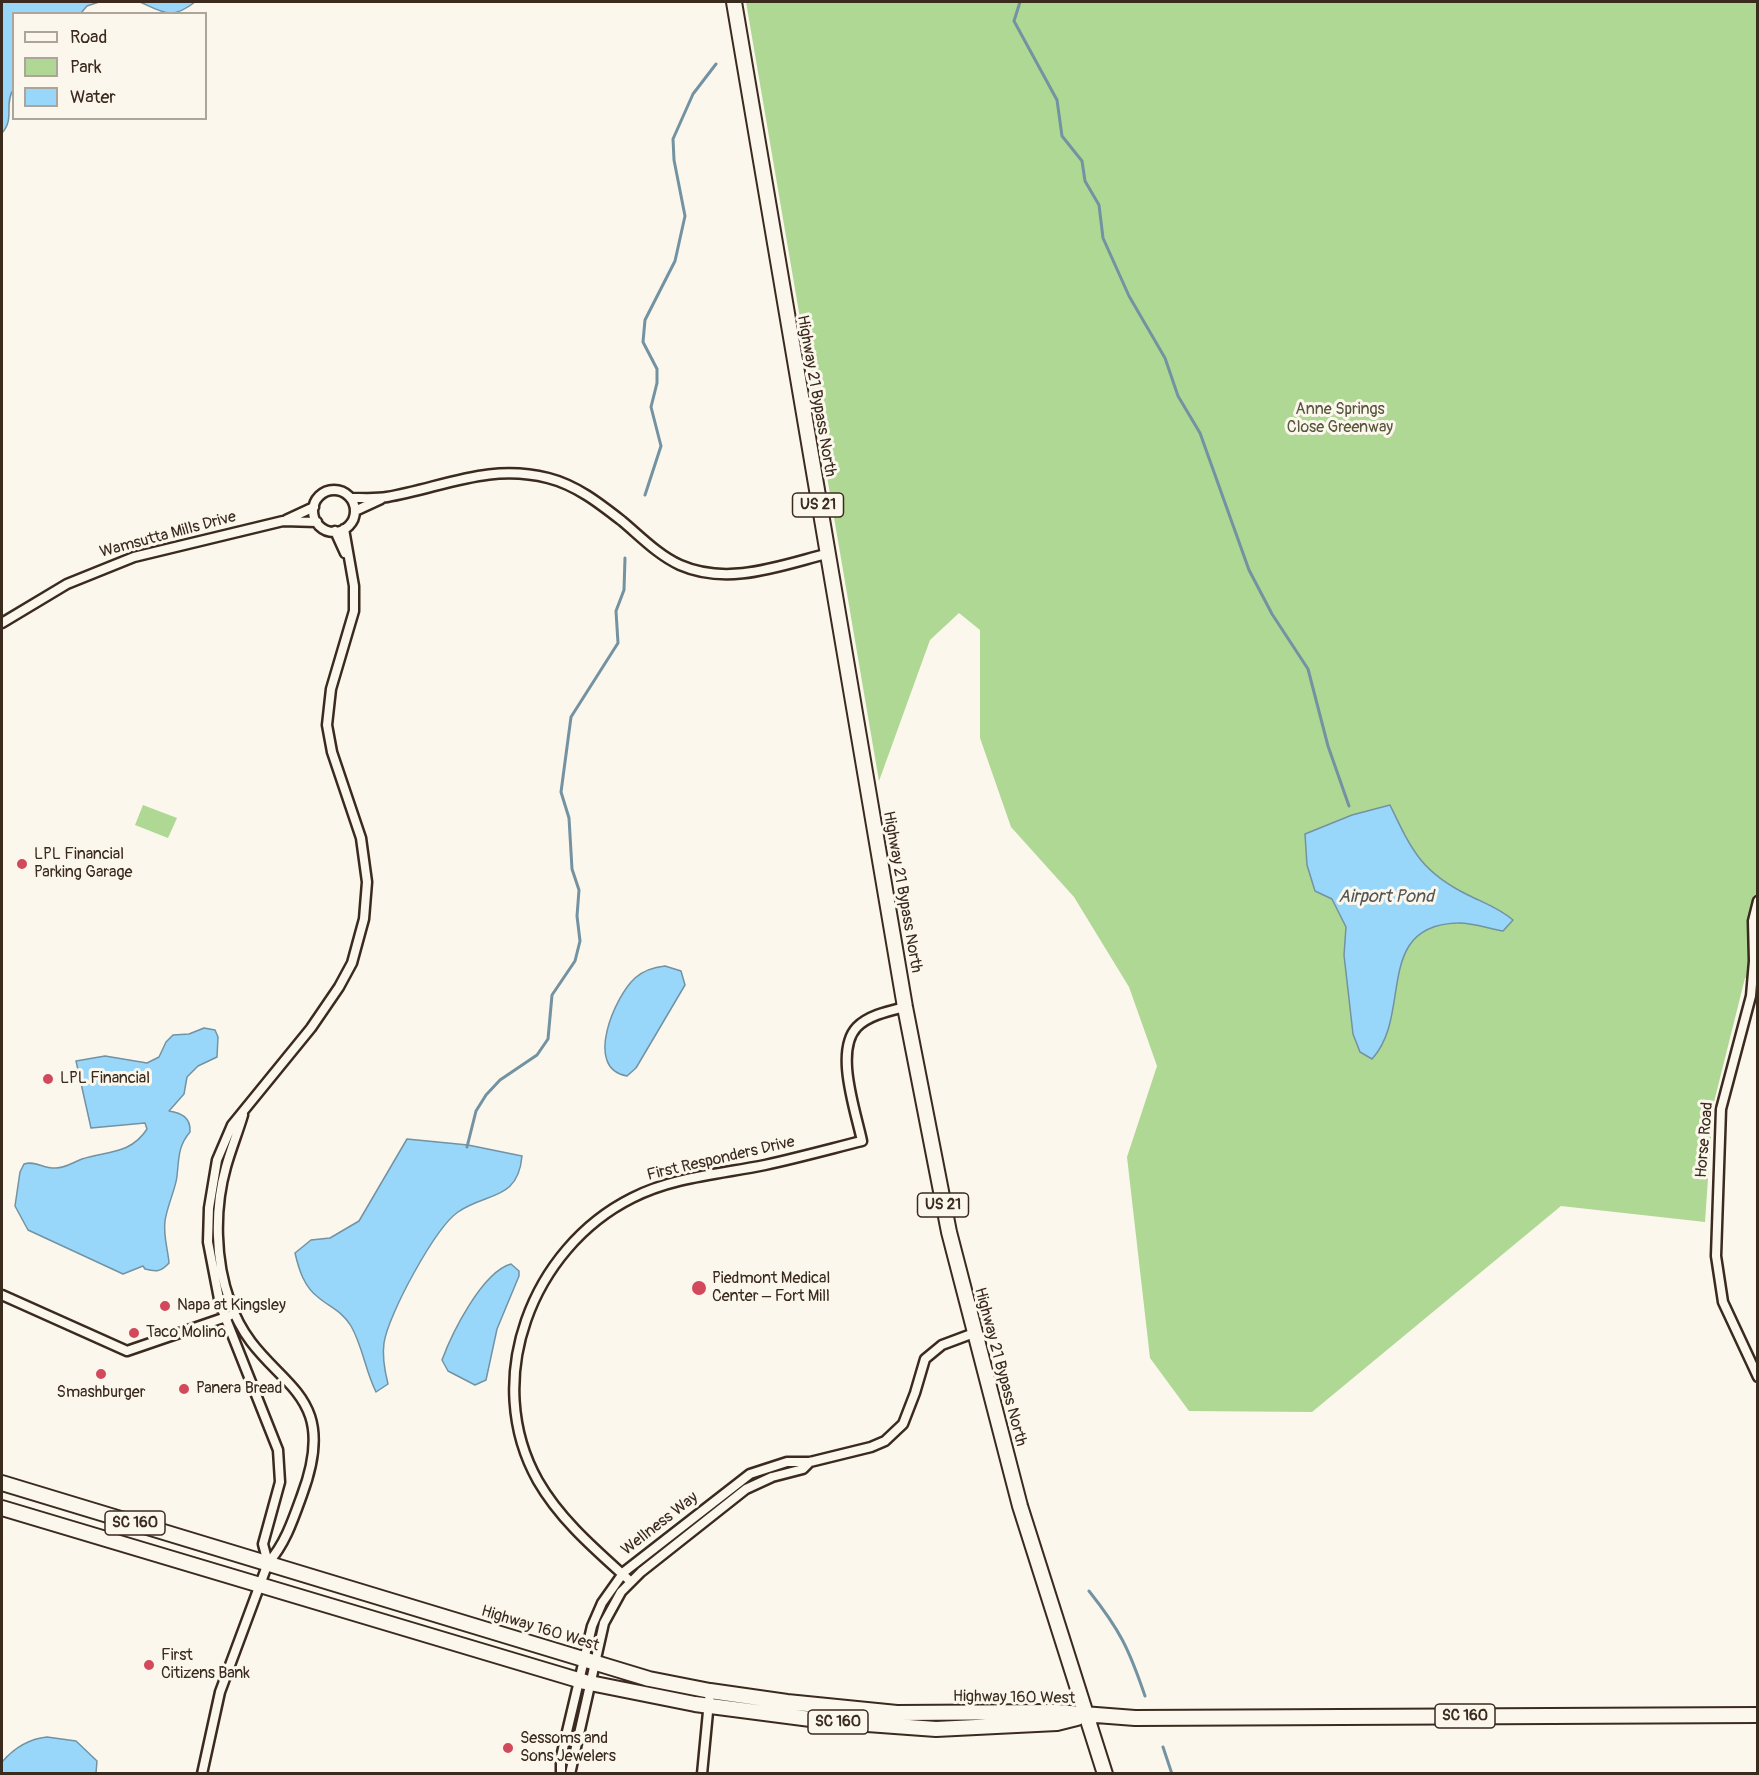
<!DOCTYPE html>
<meta charset="utf-8">
<style>
body{margin:0}
#map{position:relative;width:1759px;height:1775px;overflow:hidden;background:#fbf7ec;font-family:Pangolin,sans-serif}
canvas{display:block}
.frame{position:absolute;inset:0;border:3px solid #3b2a1e;pointer-events:none}
.legend{position:absolute;left:12px;top:12px;width:195px;height:108px;box-sizing:border-box;background:#fbf7ec;border:2px solid #aea59a;margin:0;padding:8px 10px;list-style:none;font-size:18px;color:#3b2a1e}
.legend li{display:flex;align-items:center;gap:12px;height:30px}
.legend b{width:30px;border:2px solid #aea59a}
</style>
<div id="map">
<canvas width="1759" height="1775"></canvas>
<div class="frame"></div>
<ul class="legend">
<li><b style="height:8px;background:#fbf7ec"></b>Road</li>
<li><b style="height:16px;background:#afd894"></b>Park</li>
<li><b style="height:16px;background:#99d7fa"></b>Water</li>
</ul>
</div>
<script>
const context = document.querySelector('canvas').getContext('2d');
context.lineJoin = 'round';
function fill(path, color) {
  context.fillStyle = color;
  context.fill(path, 'evenodd');
}
function stroke(path, color, width, dash) {
  context.strokeStyle = color;
  context.lineWidth = width;
  context.lineCap = dash ? 'butt' : 'round';
  context.setLineDash(dash || []);
  context.stroke(path);
}
function label(font, color, halo, rows, align = 'center') {
  context.font = font + ' Pangolin,sans-serif';
  context.lineWidth = 6;
  context.setLineDash([]);
  context.textBaseline = 'middle';
  context.strokeStyle = halo;
  context.fillStyle = color;
  for (const [text, x, y, turn = 0] of rows) {
    context.save();
    context.translate(x, y);
    context.rotate((+turn || 0) * Math.PI / 180);
    context.textAlign = isNaN(turn) ? turn : align;
    if (halo) context.strokeText(text, 0, 0);
    context.fillText(text, 0, 0);
    context.restore();
  }
}
fill(new Path2D(`
 M 746,2 L 1757,2 L 1758,978 L 1745,978 L 1713,1106 L 1705,1222 L 1561,1206 L 1312,1412 L 1189,1411 L 1150,1358 L 1127,1157 L 1157,1066 L 1129,987 L 1074,897 L 1011,827 L 980,738 L 980,630 L 959,613 L 930,640 L 879,781 Z
 M 143,805 L 177,818 L 168,838 L 135,825 Z`), '#afd894');
const water = new Path2D(`
 M 2,2 L 99,2 L 87,6 L 81,13 L 14,14 L 13,90 C 4,104 15,119 2,133 Z
 M 140,2 L 195,2 C 172,20 164,13 140,2 Z
 M 1390,805 C 1411,849 1421,872 1468,895 C 1484,903 1499,908 1513,920 L 1503,931 C 1489,929 1472,922 1457,923 C 1373,926 1413,1015 1372,1059 L 1360,1052 L 1353,1034 L 1344,955 L 1346,927 L 1332,899 L 1315,891 L 1307,865 L 1305,834 L 1352,815 Z
 M 665,966 L 681,971 L 685,985 L 636,1068 L 627,1076 C 583,1069 615,996 635,978 C 643,971 655,967 665,966 Z
 M 204,1028 L 215,1030 L 218,1037 L 217,1057 L 198,1066 L 187,1077 L 184,1094 L 169,1111 C 181,1113 191,1117 190,1132 C 178,1146 179,1158 177,1176 C 176,1188 167,1206 165,1221 C 163,1236 168,1249 169,1263 C 161,1272 156,1272 145,1269 L 143,1266 L 123,1274 L 28,1230 L 15,1206 L 20,1172 L 24,1164 C 35,1160 44,1169 56,1168 C 65,1168 74,1162 82,1159 C 108,1151 131,1154 147,1129 L 145,1123 L 91,1128 L 76,1061 L 105,1056 L 147,1063 L 159,1057 L 166,1042 L 173,1035 L 189,1034 Z
 M 407,1139 L 468,1145 L 522,1156 C 518,1201 487,1192 458,1212 C 435,1228 388,1315 384,1343 C 382,1356 385,1372 388,1384 L 376,1392 C 365,1370 363,1347 351,1326 C 343,1312 330,1307 319,1298 C 304,1287 299,1270 295,1253 L 311,1240 L 330,1238 L 359,1221 Z
 M 511,1264 L 519,1271 L 519,1276 L 497,1329 L 486,1380 L 475,1385 L 448,1371 L 442,1360 C 452,1333 482,1272 511,1264 Z
 M 47,1737 L 76,1741 L 97,1761 L 96,1773 L 2,1773 L 2,1762 C 14,1748 28,1739 47,1737 Z`);
fill(water, '#99d7fa');
stroke(water, '#7392a2', 1.5);
stroke(new Path2D(`
 M 1020,2 L 1014,21 L 1057,100 L 1062,136 L 1082,161 L 1085,181 L 1099,205 L 1103,238 L 1129,296 L 1165,358 L 1178,396 L 1200,433 L 1249,570 L 1272,614 L 1308,669 L 1328,746 L 1349,806
 M 645,495 L 661,446 L 651,407 L 657,383 L 657,369 L 643,342 L 645,320 L 675,261 L 685,216 L 674,160 L 673,139 L 693,94 L 716,64
 M 467,1147 L 476,1111 L 486,1095 L 500,1080 L 537,1055 L 548,1039 L 552,995 L 575,961 L 580,941 L 577,916 L 579,890 L 572,869 L 569,818 L 561,792 L 571,717 L 618,643 L 616,611 L 624,590 L 625,558
 M 1089,1591 C 1120,1630 1129,1649 1145,1696
 M 1163,1747 L 1172,1774`), '#7392a2', 3);
const minor = new Path2D(`
 M313 511a21 21 0 1 1 42 0a21 21 0 1 1-42 0Z
 M 351,498 C 363,498 376,499 387,497 C 444,487 489,463 548,478 C 576,485 599,503 622,521 C 640,536 658,555 680,565 C 728,586 779,566 826,554
 M 355,511 L 381,499
 M 286,520 L 314,507
 M 335,531 L 345,553
 M 2,623 L 67,584 L 134,557 L 283,521 L 317,522
 M 1758,901 L 1753,921 L 1754,961 L 1751,996 L 1721,1109 L 1716,1256 L 1723,1302 L 1758,1377
 M 2,1295 L 127,1351 L 229,1316
 M 268,1563 L 263,1544 L 280,1482 L 278,1450 L 220,1304 L 208,1242 L 209,1208 L 217,1160 L 232,1125 L 311,1028 L 339,987 L 352,963 L 364,919 L 367,882 L 361,838 L 332,752 L 327,725 L 331,689 L 354,611 L 354,586 L 344,529
 M 630,1581 C 597,1551 561,1521 538,1481 C 481,1380 532,1248 632,1198 C 673,1177 720,1174 765,1165 C 797,1158 830,1149 862,1141 C 856,1112 834,1051 857,1027 C 869,1015 889,1011 905,1007
 M 202,1774 L 220,1692 L 268,1563 C 285,1544 293,1520 302,1495 C 345,1380 259,1388 230,1302 C 215,1261 214,1209 226,1167 C 231,1149 238,1132 243,1115
 M 561,1774 L 561,1757 L 592,1626 L 602,1603 L 624,1572 L 750,1474 L 787,1462 L 810,1462 L 871,1447 L 885,1441 L 903,1424 L 915,1393 L 925,1359 L 942,1345 L 974,1333
 M 570,1774 L 604,1623 L 621,1592 L 641,1572 L 746,1489 L 772,1477 L 803,1469 L 810,1462
 M 702,1774 L 710,1691`);
const primary = new Path2D(`
 M 734,2 L 905,1007 L 949,1232 L 1020,1506 L 1105,1774
 M 2,1483 L 649,1679 L 710,1691 L 787,1702 L 897,1713 L 1057,1712 L 1135,1718 L 1758,1715
 M 2,1508 L 585,1682 L 695,1704 L 826,1721 L 936,1729 L 1057,1723 L 1077,1718`);
stroke(minor, '#3b2a1e', 13);
stroke(primary, '#3b2a1e', 18);
stroke(minor, '#fbf7ec', 8);
stroke(primary, '#fbf7ec', 14);
for (const [x, y, r, color] of [
 [22,864,6,"#d1495b"],
 [48,1079,6,"#d1495b"],
 [699,1288,8,"#d1495b"],
 [165,1306,6,"#d1495b"],
 [134,1333,6,"#d1495b"],
 [101,1374,6,"#d1495b"],
 [184,1389,6,"#d1495b"],
 [149,1665,6,"#d1495b"],
 [508,1748,6,"#d1495b"]
]) {
  const dot = new Path2D();
  dot.arc(x, y, r, 0, 2 * Math.PI);
  context.fillStyle = color;
  context.fill(dot);
  stroke(dot, '#fbf7ec', 2);
}
for (const [x, y, w] of [
 [818,505,51],
 [943,1205,51],
 [135,1523,60],
 [1465,1716,60],
 [838,1722,60]
]) {
  const box = new Path2D();
  box.roundRect(x - w / 2, y - 12, w, 24, 4.5);
  context.fillStyle = '#fbf7ec';
  context.fill(box);
  stroke(box, '#3b2a1e', 1.5);
}
label('bold 15px', '#3b2a1e', null, [
 ["US 21",818,505],
 ["US 21",943,1205],
 ["SC 160",135,1523],
 ["SC 160",1465,1716],
 ["SC 160",838,1722]
]);
label('16px', '#3b2a1e', '#fbf7ec', [
 ["Highway 21 Bypass North",816,396,80],
 ["Wamsutta Mills Drive",168,535,-15],
 ["Highway 21 Bypass North",902,892,80],
 ["Horse Road",1705,1140,-85],
 ["First Responders Drive",721,1159,-13],
 ["Highway 21 Bypass North",1000,1367,75],
 ["Wellness Way",660,1524,-38],
 ["Highway 160 West",540,1629,17],
 ["Highway 160 West",1014,1698,1]
]);
label('16px', '#58563c', '#fbf7ec', [
 ["Anne Springs",1340,410],
 ["Close Greenway",1340,428]
]);
label('16px', '#3b2a1e', '#fbf7ec', [
 ["LPL Financial",34,855],
 ["Parking Garage",34,873],
 ["LPL Financial",60,1079],
 ["Piedmont Medical",712,1279],
 ["Center – Fort Mill",712,1297],
 ["Napa at Kingsley",177,1306],
 ["Taco Molino",146,1333],
 ["Panera Bread",196,1389],
 ["Smashburger",101,1393,"center"],
 ["First",161,1656],
 ["Citizens Bank",161,1674],
 ["Sessoms and",520,1739],
 ["Sons Jewelers",520,1757]
], 'left');
label('italic 18px', '#525555', '#fbf7ec', [
 ["Airport Pond",1386,897]
]);
</script>
